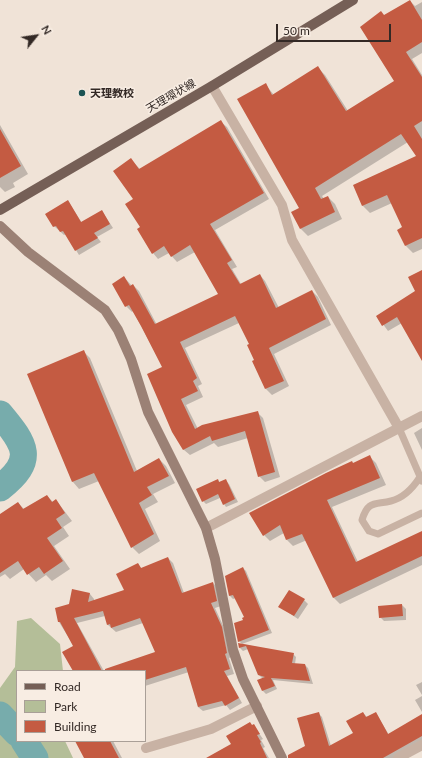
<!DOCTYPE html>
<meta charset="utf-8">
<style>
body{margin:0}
#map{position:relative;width:422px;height:758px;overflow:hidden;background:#f0e3d7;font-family:Lato,sans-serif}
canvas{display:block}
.legend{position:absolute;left:16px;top:670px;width:130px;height:72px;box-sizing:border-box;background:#f8ede3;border:1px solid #a99f97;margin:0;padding:5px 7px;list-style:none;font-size:12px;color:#332925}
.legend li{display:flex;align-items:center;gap:8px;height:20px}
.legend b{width:20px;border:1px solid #a99f97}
.north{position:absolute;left:16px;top:16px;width:40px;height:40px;-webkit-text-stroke:3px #f8ede3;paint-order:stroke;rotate:60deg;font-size:11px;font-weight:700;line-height:16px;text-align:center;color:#332925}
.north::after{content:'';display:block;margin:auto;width:14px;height:18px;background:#332925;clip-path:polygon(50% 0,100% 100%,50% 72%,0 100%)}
.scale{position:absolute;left:276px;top:24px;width:115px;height:18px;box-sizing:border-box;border:2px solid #332925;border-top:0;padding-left:5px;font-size:12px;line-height:14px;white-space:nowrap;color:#332925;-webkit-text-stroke:3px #f8ede3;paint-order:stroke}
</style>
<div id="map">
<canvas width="422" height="758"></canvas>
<ul class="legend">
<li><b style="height:5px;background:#755f56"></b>Road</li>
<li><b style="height:11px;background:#b4be98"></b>Park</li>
<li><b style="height:11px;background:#c45b42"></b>Building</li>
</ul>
<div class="north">N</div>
<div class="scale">50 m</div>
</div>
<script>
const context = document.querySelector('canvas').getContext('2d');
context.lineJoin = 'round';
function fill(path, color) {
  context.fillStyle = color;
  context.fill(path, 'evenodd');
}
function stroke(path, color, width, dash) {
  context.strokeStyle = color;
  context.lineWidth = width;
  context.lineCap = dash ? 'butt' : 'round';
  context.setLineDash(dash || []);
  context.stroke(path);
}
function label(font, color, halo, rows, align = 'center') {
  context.font = font + ' Lato,"Noto Sans JP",sans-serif';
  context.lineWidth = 3;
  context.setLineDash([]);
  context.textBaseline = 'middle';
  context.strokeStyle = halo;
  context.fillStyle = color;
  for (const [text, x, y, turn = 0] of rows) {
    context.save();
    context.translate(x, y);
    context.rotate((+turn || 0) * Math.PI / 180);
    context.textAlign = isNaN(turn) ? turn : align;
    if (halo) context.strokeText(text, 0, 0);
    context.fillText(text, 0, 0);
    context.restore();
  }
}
fill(new Path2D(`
 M 31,618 L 60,644 L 63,671 L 17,671 L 17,741 L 65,741 L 73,758 L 0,758 L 0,688 L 15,667 L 17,621 Z`), '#b4be98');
fill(new Path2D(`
 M 410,1 L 415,6 L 422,2 L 422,53 L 412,59 L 422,75 L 422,249 L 413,253 L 406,246 L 399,230 L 403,228 L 392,203 L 370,213 L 363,206 L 354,185 L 418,156 L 408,142 L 322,196 L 324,199 L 328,197 L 335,204 L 342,219 L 308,236 L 301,229 L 293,213 L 301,209 L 265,84 L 274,95 L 318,68 L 325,75 L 348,111 L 395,82 L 384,16 Z
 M 221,122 L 227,127 L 269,199 L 215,230 L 237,267 L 232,269 L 241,284 L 260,275 L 265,281 L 279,308 L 312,291 L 318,297 L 331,325 L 274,354 L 289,386 L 272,395 L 266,389 L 253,362 L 256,360 L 250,345 L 239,323 L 185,348 L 202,384 L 198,386 L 203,397 L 186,405 L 198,429 L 257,412 L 263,418 L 280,477 L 265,482 L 259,476 L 248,438 L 218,447 L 214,443 L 190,455 L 184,450 L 173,432 L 163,367 L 133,311 L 132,312 L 126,306 L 124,277 L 132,286 L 133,285 L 139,291 L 157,325 L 220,294 L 195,252 L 177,262 L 169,253 L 158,259 L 153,253 L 141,228 L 135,199 L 130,159 L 140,169 Z
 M 0,125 L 28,174 L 13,183 L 15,187 L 5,192 L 0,187 Z
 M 68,201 L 82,223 L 102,211 L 113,228 L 97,237 L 101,242 L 79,255 L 66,234 L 64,235 L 54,226 Z
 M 422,275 L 422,359 L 402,323 L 388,331 L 377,316 L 417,292 Z
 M 84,352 L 90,358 L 137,471 L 159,459 L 166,466 L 175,483 L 153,494 L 158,502 L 145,509 L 160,541 L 139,554 L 132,547 L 99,481 L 79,489 L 73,482 L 29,374 Z
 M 422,428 L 422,450 L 414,433 Z
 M 370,457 L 376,463 L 386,485 L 332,507 L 358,562 L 422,532 L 422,565 L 340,604 L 334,598 L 307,540 L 293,546 L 287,540 L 284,533 L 270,541 L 264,535 L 353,464 Z
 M 218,480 L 220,483 L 226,481 L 229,484 L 238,502 L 226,507 L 220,498 L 206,504 L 203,501 Z
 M 47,496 L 53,502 L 56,500 L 72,521 L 63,527 L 69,536 L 54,546 L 70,569 L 52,581 L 46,575 L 36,582 L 24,569 L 10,579 L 5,574 L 0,577 L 0,515 L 18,503 L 25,510 Z
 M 168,558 L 173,563 L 184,593 L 213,583 L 217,587 L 221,606 L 215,608 L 226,632 L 231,657 L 229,658 L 234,674 L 227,676 L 242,703 L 230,710 L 226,705 L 203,711 L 198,707 L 189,672 L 145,686 L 145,671 L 129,671 L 156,653 L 143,623 L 116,632 L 108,625 L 105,616 L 77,623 L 104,671 L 74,671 L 74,646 L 59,622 L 70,605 L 73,590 L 90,594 L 94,599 L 94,602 L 126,591 L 138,564 L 142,569 Z
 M 243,568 L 246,571 L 272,633 L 242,644 L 293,654 L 296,657 L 295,664 L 305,665 L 308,668 L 313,684 L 273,680 L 277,689 L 266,694 L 263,691 L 263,679 L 259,675 L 248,649 L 243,651 L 240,648 L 239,644 L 242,644 L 239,641 L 245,618 L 236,598 L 233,599 L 230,596 L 226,577 Z
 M 304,600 L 308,604 L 298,619 L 280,607 Z
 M 402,605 L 406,609 L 406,620 L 384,621 L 380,617 Z
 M 422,682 L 422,695 L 416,685 Z
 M 422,696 L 422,712 L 415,700 Z
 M 318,713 L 322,717 L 331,746 L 354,733 L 363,713 L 367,717 L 376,713 L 389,735 L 422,716 L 422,742 L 393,758 L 296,758 L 306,747 Z
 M 254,726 L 263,739 L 261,740 L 265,747 L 263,748 L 269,758 L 215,758 Z
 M 81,741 L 113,741 L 122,758 L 86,758 Z`), '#0003');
stroke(new Path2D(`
 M 0,414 C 26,445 36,460 0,488
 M 0,715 L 17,733
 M 24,741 L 35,758`), '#77acac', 27);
fill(new Path2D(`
 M 410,0 L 422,20 L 422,42 L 406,52 L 422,77 L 422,121 L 414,126 L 422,139 L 422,238 L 405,246 L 397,230 L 402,227 L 387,195 L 362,206 L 353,185 L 416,156 L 401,134 L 315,188 L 321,199 L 328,196 L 335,212 L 300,229 L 291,212 L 299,208 L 237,99 L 266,83 L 272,95 L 318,66 L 346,111 L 394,81 L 360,27 L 381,11 L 384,15 Z
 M 221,120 L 264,193 L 210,224 L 232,260 L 227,263 L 240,284 L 260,274 L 276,308 L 312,290 L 326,319 L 269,348 L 284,381 L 265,389 L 252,361 L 254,360 L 247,345 L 249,344 L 235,316 L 180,342 L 197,378 L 193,381 L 198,391 L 181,399 L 195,429 L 202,425 L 258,411 L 275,472 L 258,477 L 245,431 L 212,441 L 210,436 L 183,450 L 172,432 L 147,374 L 162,367 L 141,326 L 129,305 L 125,307 L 112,284 L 124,276 L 130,286 L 133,284 L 155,324 L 218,294 L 190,245 L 171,257 L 164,246 L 152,254 L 137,229 L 140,227 L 125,204 L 133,199 L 113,171 L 131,158 L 139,169 Z
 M 0,129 L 21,166 L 0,178 Z
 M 68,200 L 81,222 L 102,210 L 110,224 L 94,233 L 98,238 L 75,251 L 63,231 L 60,232 L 56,226 L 53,227 L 45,214 Z
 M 422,270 L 422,361 L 397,317 L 382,326 L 376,316 L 415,291 L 408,277 Z
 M 84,350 L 134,472 L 159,458 L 169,476 L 147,487 L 152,495 L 139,503 L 154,534 L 131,548 L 94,473 L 72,482 L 27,374 Z
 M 370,455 L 380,478 L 327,500 L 356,562 L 422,531 L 422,556 L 333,598 L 302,534 L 286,540 L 280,525 L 263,536 L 249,513 L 326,473 L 352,461 L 353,463 Z
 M 218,479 L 219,482 L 226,479 L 235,499 L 223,505 L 218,494 L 202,502 L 196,489 Z
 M 47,495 L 52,502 L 56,499 L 65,513 L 56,519 L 62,528 L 47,538 L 63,561 L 44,574 L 39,567 L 27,575 L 18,561 L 0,573 L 0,514 L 18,502 L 23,509 Z
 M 168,557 L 182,593 L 213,582 L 217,601 L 211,603 L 222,627 L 227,653 L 225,654 L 230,669 L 224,671 L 239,698 L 225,706 L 222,701 L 198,707 L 186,667 L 145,680 L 145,671 L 105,671 L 105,669 L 155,652 L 140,618 L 111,628 L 110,624 L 107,625 L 103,611 L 74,618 L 102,671 L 73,671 L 62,652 L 73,646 L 60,622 L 58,622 L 55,608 L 69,604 L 72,589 L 90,593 L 88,602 L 124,590 L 116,574 L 138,563 L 141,568 Z
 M 243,567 L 269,630 L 238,642 L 234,623 L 243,620 L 242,618 L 244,617 L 233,595 L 229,596 L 225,576 Z
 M 289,590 L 305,599 L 294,616 L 278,607 Z
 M 402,604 L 403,616 L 379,618 L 378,606 Z
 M 238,643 L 294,653 L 292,663 L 305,664 L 310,681 L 271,678 L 275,686 L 262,691 L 257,680 L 265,677 L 258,675 L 246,646 L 239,648 Z
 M 319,712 L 329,746 L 353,733 L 346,721 L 363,712 L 366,717 L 376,712 L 388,734 L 422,714 L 422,736 L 383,758 L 288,758 L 288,755 L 305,746 L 297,718 Z
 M 250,722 L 252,725 L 254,724 L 260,734 L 257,735 L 261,742 L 260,743 L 267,758 L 206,758 L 231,744 L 226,736 Z
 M 75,741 L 110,741 L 119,758 L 84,758 Z`), '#c45b42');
stroke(new Path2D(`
 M 399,428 L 422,481
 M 420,477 C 413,488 404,498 391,501 C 375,505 368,500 362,520 L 369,531 L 378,534 L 422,513`), '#c8b2a4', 7);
stroke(new Path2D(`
 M 212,86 L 282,205 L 292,240 L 399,428
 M 206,528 L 422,416
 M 146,748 L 211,729 L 257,706
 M 398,758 L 422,745`), '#c8b2a4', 10);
stroke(new Path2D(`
 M 0,226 L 28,252 L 105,310 L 118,330 L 131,359 L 148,412 L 206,528 L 215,559 L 233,650 L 243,679 L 282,758`), '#9b8175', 10);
stroke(new Path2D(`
 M 0,210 L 212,86 L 353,0`), '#755f56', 10);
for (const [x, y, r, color] of [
 [82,93,4,"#1c5353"]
]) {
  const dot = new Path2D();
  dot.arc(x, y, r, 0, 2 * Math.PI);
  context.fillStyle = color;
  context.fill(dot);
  stroke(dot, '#f8ede3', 1.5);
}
label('bold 11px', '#332925', '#f8ede3', [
 ["天理教校",90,93]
], 'left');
label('11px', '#332925', '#f8ede3', [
 ["天理環状線",171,96,-30]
]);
</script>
